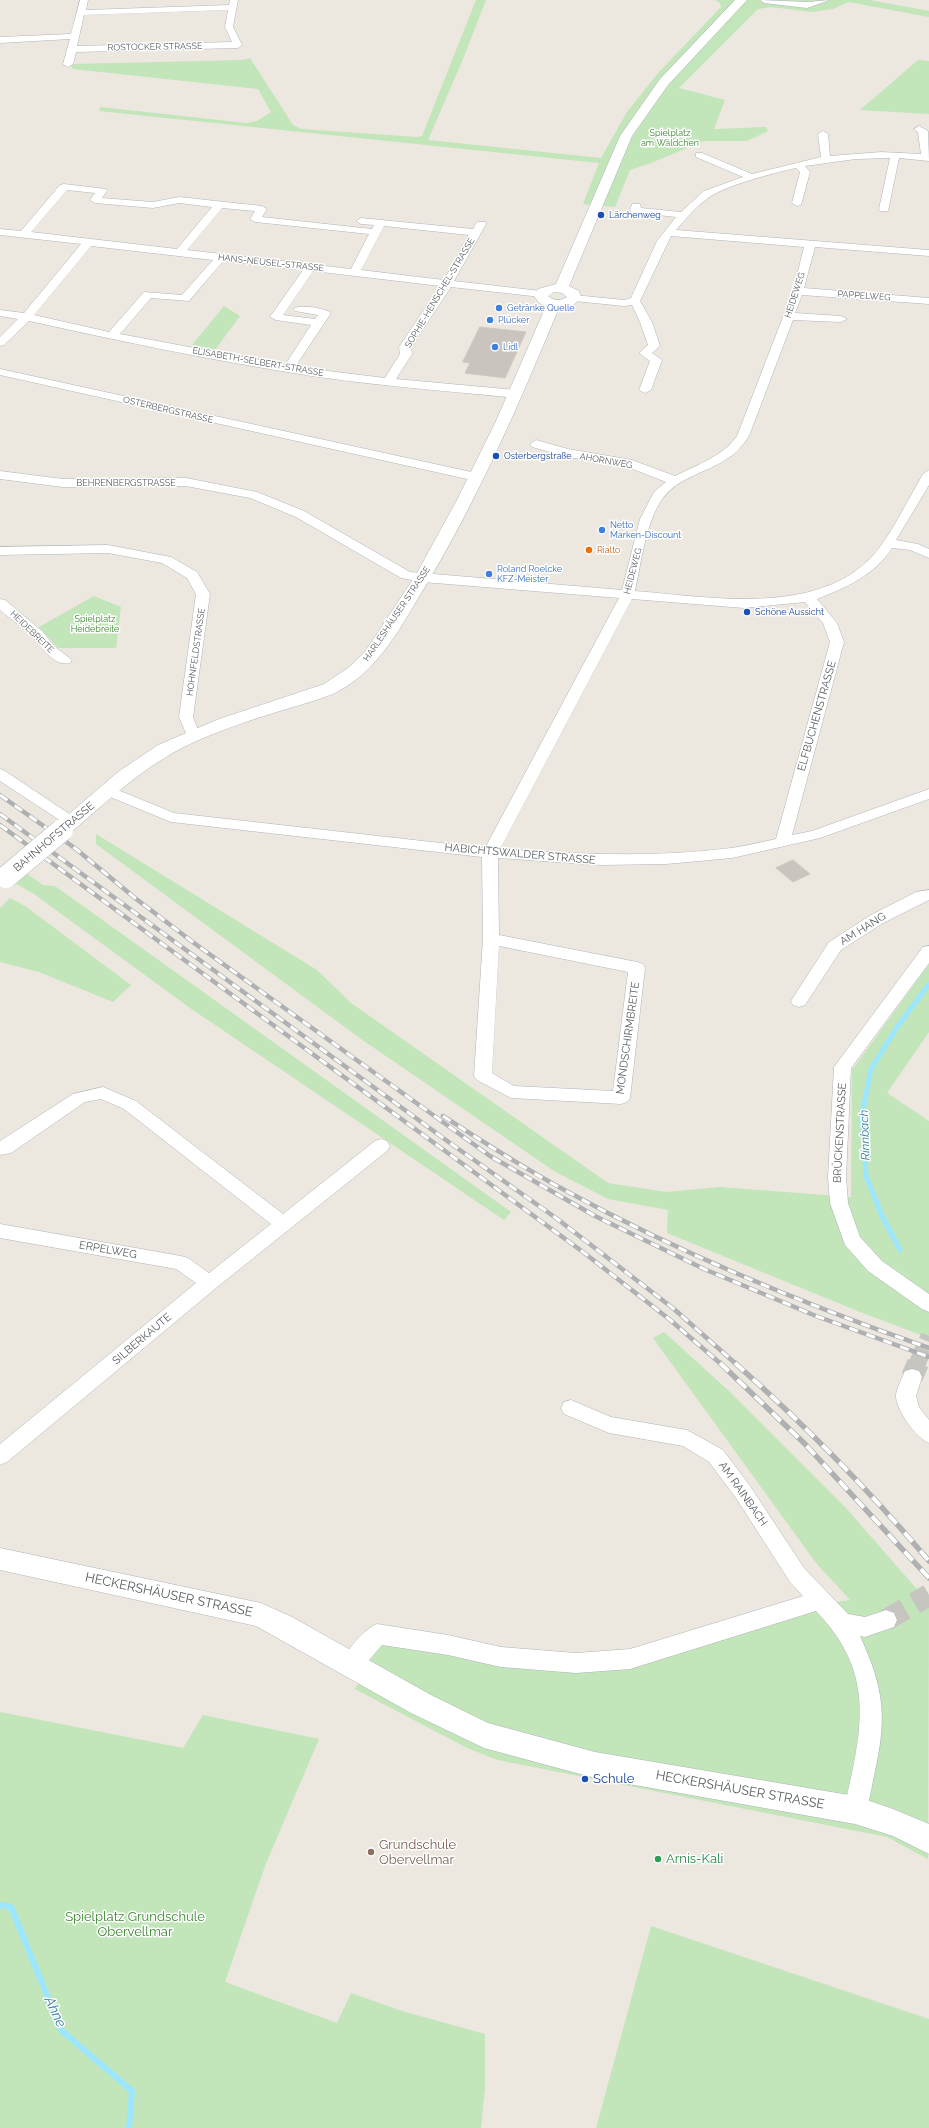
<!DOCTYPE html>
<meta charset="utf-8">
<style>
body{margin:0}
canvas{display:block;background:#ece7df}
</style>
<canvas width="929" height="2128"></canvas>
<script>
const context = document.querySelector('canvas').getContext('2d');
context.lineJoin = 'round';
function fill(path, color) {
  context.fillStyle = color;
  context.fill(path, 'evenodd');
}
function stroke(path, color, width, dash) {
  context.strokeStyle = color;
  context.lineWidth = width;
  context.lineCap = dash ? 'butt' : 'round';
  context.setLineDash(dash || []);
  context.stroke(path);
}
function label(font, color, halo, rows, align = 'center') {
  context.font = font + ' Raleway,sans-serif';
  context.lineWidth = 3;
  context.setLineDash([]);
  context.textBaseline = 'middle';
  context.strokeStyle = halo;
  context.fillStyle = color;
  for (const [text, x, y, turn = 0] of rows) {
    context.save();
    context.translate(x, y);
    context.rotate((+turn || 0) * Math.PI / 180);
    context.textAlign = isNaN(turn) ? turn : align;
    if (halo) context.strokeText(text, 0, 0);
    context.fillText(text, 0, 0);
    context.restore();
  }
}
fill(new Path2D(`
 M 476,0 L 486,0 L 463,59 L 428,140 L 601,158 L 627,112 L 659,72 L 721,7 L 720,3 L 715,0 L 870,0 L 929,11 L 929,17 L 849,2 L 833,9 L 812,12 L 771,7 L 758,9 L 679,88 L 725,100 L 714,129 L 766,127 L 768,131 L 747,141 L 704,141 L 651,163 L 630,170 L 615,207 L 583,204 L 599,163 L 99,111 L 100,107 L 246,123 L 257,121 L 271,112 L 258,89 L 73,69 L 71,66 L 72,64 L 242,60 L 250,58 L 293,125 L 302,129 L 417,137 L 422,136 Z
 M 918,60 L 929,61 L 929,114 L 860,110 Z
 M 224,306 L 240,316 L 215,350 L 192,345 Z
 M 94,596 L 121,607 L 116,648 L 58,648 L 39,627 Z
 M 96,834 L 317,970 L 351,1003 L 608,1183 L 666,1192 L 720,1187 L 851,1197 L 852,1070 L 929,964 L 929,1032 L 887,1093 L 929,1121 L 929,1338 L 860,1312 L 667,1233 L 668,1210 L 608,1199 L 554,1171 L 361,1039 L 96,844 Z
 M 26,873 L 43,885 L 55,886 L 511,1212 L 504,1220 L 190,1008 L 34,894 L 15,883 Z
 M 10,898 L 25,906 L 131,985 L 113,1002 L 39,972 L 0,962 L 0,908 Z
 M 664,1332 L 730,1392 L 846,1508 L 929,1603 L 928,1859 L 887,1837 L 498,1760 L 467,1748 L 355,1689 L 381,1640 L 566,1671 L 823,1604 L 850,1600 L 816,1563 L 653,1338 Z
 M 0,1712 L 183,1748 L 203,1715 L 319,1739 L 265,1866 L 225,1982 L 337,2023 L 351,1993 L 402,2011 L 485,2034 L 485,2087 L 481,2128 L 0,2128 Z
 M 651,1926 L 929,2019 L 929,2128 L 596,2128 Z`), '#c2e5ba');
stroke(new Path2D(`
 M 900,1250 L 882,1216 L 866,1176 L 862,1114 L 871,1069 L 897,1027 L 929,984`), '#9ce6ff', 5);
stroke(new Path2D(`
 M 0,1905 L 11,1907 L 61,2030 L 132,2091 L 129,2128`), '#9ce6ff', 6);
const building = new Path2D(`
 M 480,327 L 526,332 L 505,378 L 465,373 L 470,363 L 463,362 Z
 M 793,860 L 810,874 L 793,882 L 776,868 Z`);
fill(building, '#c9c4be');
stroke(building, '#d1c7bd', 1);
stroke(new Path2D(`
 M 917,1364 L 929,1336`), '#c7c5c0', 17, [17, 8]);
stroke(new Path2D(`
 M 912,1377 L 918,1363
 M 886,1620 L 929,1595`), '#c7c5c0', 22, [22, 11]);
const minor = new Path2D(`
 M 80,0 L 88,0 L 86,10 L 229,5 L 230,0 L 238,0 L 233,27 L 242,45 L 238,48 L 76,52 L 73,64 L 68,67 L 63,64 L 70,39 L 0,43 L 0,37 L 71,34 ZM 228,10 L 225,27 L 232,42 L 77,46 L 84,15 Z
 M 760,0 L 807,2 L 830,0 L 807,8 L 764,3 Z
 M 919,126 L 928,131 L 929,161 L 899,158 L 888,211 L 880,211 L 879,209 L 890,158 L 856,159 L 805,166 L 810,172 L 801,205 L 797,206 L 792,203 L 800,172 L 796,168 C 774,173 726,185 708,198 C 695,207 686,219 676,230 L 929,250 L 929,256 L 815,247 L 804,288 L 929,298 L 929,304 L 802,295 L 795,313 L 841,316 L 847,319 L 841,322 L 793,320 L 749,436 C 743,445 737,453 728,458 C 709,472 678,477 663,498 C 646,521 641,563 635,591 C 712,597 826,619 880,547 C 896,525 909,498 923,474 L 929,470 L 929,485 L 896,540 L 918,544 L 929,549 L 929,558 L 910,550 L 892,548 C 875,575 845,588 817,599 L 837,623 L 844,642 L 792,835 L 812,831 L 929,789 L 929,799 L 820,838 L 732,858 L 666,864 L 601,865 L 498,858 L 499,935 L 637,962 L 643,964 L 645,968 L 630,1098 L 627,1102 L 621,1104 L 511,1098 L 477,1080 L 474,1076 L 483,939 L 482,857 L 171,822 L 103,794 L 101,791 L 103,788 L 113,788 L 174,813 L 485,848 L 619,598 L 423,582 L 401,578 L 296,517 L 250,498 L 186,486 L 63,487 L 0,479 L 0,471 L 63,479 L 186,478 L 257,492 L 304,511 L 410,572 L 622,590 L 640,519 L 654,492 L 666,482 L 625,466 L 568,457 L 532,447 L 530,444 L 536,440 L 568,449 L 632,460 L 675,476 C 697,465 723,456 737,436 L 793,291 L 804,247 L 671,236 L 640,301 L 652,322 L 660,346 L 652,353 L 662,360 L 651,390 L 645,393 L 639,390 L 650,361 L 639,353 L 648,345 L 640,322 L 632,305 L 624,306 L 574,301 L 569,298 L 574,295 L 624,300 L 631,298 L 657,241 L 676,217 L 631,212 L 630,210 L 632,204 L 640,204 L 641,208 L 681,212 L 704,191 L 743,177 L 696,157 L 696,153 L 702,153 L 752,174 L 821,157 L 818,134 L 823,131 L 828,134 L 830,156 L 881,152 L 921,154 L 918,132 L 914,129 ZM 632,599 L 744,608 L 805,602 L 823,623 L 830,642 L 776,839 C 761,842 746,846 731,848 C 654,858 577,854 500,849 ZM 499,946 L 628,972 L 613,1091 L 514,1086 L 492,1073 Z
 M 64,184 L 106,189 L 107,191 L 102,198 L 153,202 L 179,197 L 262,206 L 267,209 L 262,217 L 372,229 L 374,225 L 361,224 L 356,221 L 361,218 L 473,229 L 477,222 L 485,222 L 486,224 L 454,281 L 541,291 L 546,294 L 541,297 L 451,287 L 411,347 L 412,354 L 396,379 L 516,390 L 522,394 L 516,398 C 440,390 363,385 287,372 C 201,358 115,340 29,321 L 4,345 L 0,346 L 0,337 L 18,319 L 0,316 L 0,310 L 24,313 L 81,244 L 0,235 L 0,229 L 21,231 L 60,185 ZM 67,190 L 95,193 L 90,200 L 95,203 L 153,208 L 179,203 L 212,207 L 177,249 L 31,232 ZM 222,208 L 255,211 L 250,219 L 255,222 L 369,234 L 351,269 L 187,250 ZM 384,226 L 469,235 L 444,280 L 361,270 ZM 91,246 L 213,260 L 182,295 L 144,292 L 109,332 L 34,315 ZM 223,261 L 303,270 L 270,317 L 276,320 L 311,325 L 285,365 L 120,334 L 151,298 L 189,301 ZM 313,271 L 440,286 L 399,347 L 400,354 L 385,378 L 295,367 L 331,313 C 326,308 298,304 293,309 L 295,311 L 318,315 L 315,319 L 283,315 Z
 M 0,369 L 476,473 L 482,477 L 476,481 L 0,375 Z
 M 108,545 L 171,557 L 197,572 L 210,594 L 193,717 L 200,735 L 198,738 L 188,738 L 179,717 L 196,594 L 187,578 L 162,563 L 108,553 L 0,555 L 0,547 Z
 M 0,599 L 5,600 L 43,632 L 55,647 L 72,660 L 70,663 C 54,667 43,648 33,638 C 24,628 11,619 0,610 Z
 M 0,769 L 5,771 L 77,819 L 80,822 L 77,825 L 67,825 L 0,781 Z
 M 929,890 L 929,900 L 883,923 L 841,950 L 805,1005 L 799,1007 L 793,1005 L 791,1001 L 829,942 L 871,915 L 916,892 Z
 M 929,946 L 929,963 L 851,1068 L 846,1177 L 848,1203 L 860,1237 L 882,1261 L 929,1294 L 929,1312 L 922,1309 L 868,1271 L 845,1245 L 830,1203 L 828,1177 L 834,1067 L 923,947 Z
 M 103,1087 L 136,1101 L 283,1214 L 375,1141 L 381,1139 L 387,1141 L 390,1146 L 387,1151 L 216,1288 L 7,1462 L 0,1465 L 0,1444 L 196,1283 L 176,1269 L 0,1238 L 0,1224 L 181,1256 L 188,1258 L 209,1273 L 271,1224 L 124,1109 L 101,1099 L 85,1102 L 11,1153 L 0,1155 L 0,1141 L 73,1094 Z
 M 912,1369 L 919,1371 L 922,1377 L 916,1396 L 919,1407 L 929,1420 L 929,1443 C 917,1439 895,1409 896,1395 C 897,1388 902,1378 905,1371 Z
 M 571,1400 L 611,1417 L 687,1430 L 723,1450 L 750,1486 L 804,1568 L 848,1614 L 865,1617 L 886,1610 L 894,1613 L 897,1620 L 894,1627 L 865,1637 L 860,1636 C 885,1691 887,1718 874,1776 C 871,1790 869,1805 863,1818 L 855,1821 L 847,1818 L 844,1810 C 861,1732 878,1675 816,1611 L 630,1669 L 576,1673 L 501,1667 L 448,1655 L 382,1645 L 358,1673 L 350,1676 L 342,1673 L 339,1666 C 346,1652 362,1630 377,1624 L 448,1635 L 501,1647 L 576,1653 L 630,1649 L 803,1596 L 790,1582 L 736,1498 L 709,1462 L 683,1446 L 609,1433 L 564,1414 L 561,1408 L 564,1402 Z`);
const tertiary = new Path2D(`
 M 0,1548 L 261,1603 L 292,1617 L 431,1695 L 488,1723 L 595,1752 L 855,1796 L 893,1809 L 929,1824 L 929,1854 L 893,1836 L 855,1824 L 595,1778 L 484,1748 L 411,1713 L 256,1626 L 0,1570 Z`);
const secondary = new Path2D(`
 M 735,0 L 747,0 L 668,85 L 632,136 L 569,286 L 579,291 L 581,298 L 572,306 L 559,308 C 518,406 476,504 420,595 C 398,632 377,671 337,692 C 323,699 305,703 290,708 C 257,718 222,729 190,744 C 143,766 108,801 69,834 L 62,836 L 55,834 L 52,830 L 55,826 L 118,772 L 158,745 L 219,719 L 324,684 L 348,668 L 365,652 L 417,573 L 458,498 L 496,421 L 546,306 L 539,303 L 534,296 L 538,289 L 556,284 L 620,136 L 660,79 ZM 554,292 L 562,293 L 567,297 C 560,301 554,301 548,296 Z`);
stroke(minor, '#b0b4b8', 1);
stroke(tertiary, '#b0b4b8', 1);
stroke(secondary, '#afb5b8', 1);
fill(minor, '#fff');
fill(tertiary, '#fff');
fill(secondary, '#fff');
const railFar1 = new Path2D(`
 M 0,795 L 76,849 L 135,898 L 194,943 L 490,1156 L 595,1216 L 704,1269 L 816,1316 L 929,1357
 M 0,814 L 450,1143 L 556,1218 L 674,1309 L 736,1364
 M 0,825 L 583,1252 L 669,1319 L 721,1364
 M 443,1116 C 485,1143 526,1170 570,1193 C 684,1255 806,1305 929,1348`);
const rail = new Path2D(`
 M 720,1363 L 804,1443 L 929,1578
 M 735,1363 C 804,1424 869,1490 929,1561`);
stroke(railFar1, '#afb0b1', 4.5);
stroke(rail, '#afb0b1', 5.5);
stroke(railFar1, '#fff', 3, [9]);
stroke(rail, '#fff', 4, [12]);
const secondaryBridge = new Path2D(`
 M 6,877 L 62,830`);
stroke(secondaryBridge, '#afb5b8', 23, []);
stroke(secondaryBridge, '#fff', 22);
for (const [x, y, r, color] of [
 [601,215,4,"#1a4fb4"],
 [499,308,4,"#3f7fe0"],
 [490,320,4,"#3f7fe0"],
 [495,347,4,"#3f7fe0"],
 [496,456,4,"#1a4fb4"],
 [602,530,4,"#3f7fe0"],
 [589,550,4,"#e8710a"],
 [489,574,4,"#3f7fe0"],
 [747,612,4,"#1a4fb4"],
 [585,1779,4,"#1a4fb4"],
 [371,1852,4,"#8d6e63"],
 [658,1859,4,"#2e9e5b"]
]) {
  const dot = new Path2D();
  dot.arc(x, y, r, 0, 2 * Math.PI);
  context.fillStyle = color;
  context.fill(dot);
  stroke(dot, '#fff', 1.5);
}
label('9px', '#585e61', '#fff', [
 ["ROSTOCKER STRASSE",155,47,-1],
 ["HANS-NEUSEL-STRASSE",271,263,6],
 ["SOPHIE-HENSCHEL-STRASSE",440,293,-59],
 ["HEIDEWEG",795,295,-72],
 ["PAPPELWEG",864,296,4],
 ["ELISABETH-SELBERT-STRASSE",258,362,10],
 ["OSTERBERGSTRASSE",168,410,13],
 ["AHORNWEG",606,461,10],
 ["BEHRENBERGSTRASSE",126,483],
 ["HEIDEWEG",633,571,-75],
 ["HARLESHÄUSER STRASSE",397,614,-56],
 ["HEIDEBREITE",32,632,44],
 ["HOHNFELDSTRASSE",196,652,-82]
]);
label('9px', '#3d8632', '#fff', [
 ["Spielplatz",670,133],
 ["am Wäldchen",670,143],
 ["Spielplatz",95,619],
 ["Heidebreite",95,629]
]);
label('9px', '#164399', '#fff', [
 ["Lärchenweg",609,215],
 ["Osterbergstraße",504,456],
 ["Schöne Aussicht",755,612]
], 'left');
label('9px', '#366cbe', '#fff', [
 ["Getränke Quelle",507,308],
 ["Plücker",498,320],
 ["Lidl",503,347],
 ["Netto",610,525],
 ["Marken-Discount",610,535],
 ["Roland Roelcke",497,569],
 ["KFZ-Meister",497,579]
], 'left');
label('9px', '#c56008', '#fff', [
 ["Rialto",597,550]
], 'left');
label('11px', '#585e61', '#fff', [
 ["ELFBUCHENSTRASSE",817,716,-74],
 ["BAHNHOFSTRASSE",54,837,-40],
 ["HABICHTSWALDER STRASSE",520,854,5],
 ["AM HANG",863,929,-32],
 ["MONDSCHIRMBREITE",628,1038,-82],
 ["BRÜCKENSTRASSE",840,1133,-87],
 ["ERPELWEG",108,1250,10],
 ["SILBERKAUTE",142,1339,-40],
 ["AM RAINBACH",743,1494,55]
]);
label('italic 12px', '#337da1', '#fff', [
 ["Rinnbach",865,1135,-92]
]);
label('13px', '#585e61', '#fff', [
 ["HECKERSHÄUSER STRASSE",169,1595,12],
 ["HECKERSHÄUSER STRASSE",740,1790,10]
]);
label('13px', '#164399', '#fff', [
 ["Schule",593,1779]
], 'left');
label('13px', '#785e54', '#fff', [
 ["Grundschule",379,1845],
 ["Obervellmar",379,1860]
], 'left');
label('13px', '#27864d', '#fff', [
 ["Arnis-Kali",666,1859]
], 'left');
label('13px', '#3d8632', '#fff', [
 ["Spielplatz Grundschule",135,1917],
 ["Obervellmar",135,1932]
]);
label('italic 14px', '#337da1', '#fff', [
 ["Ahne",55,2012,65]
]);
</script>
